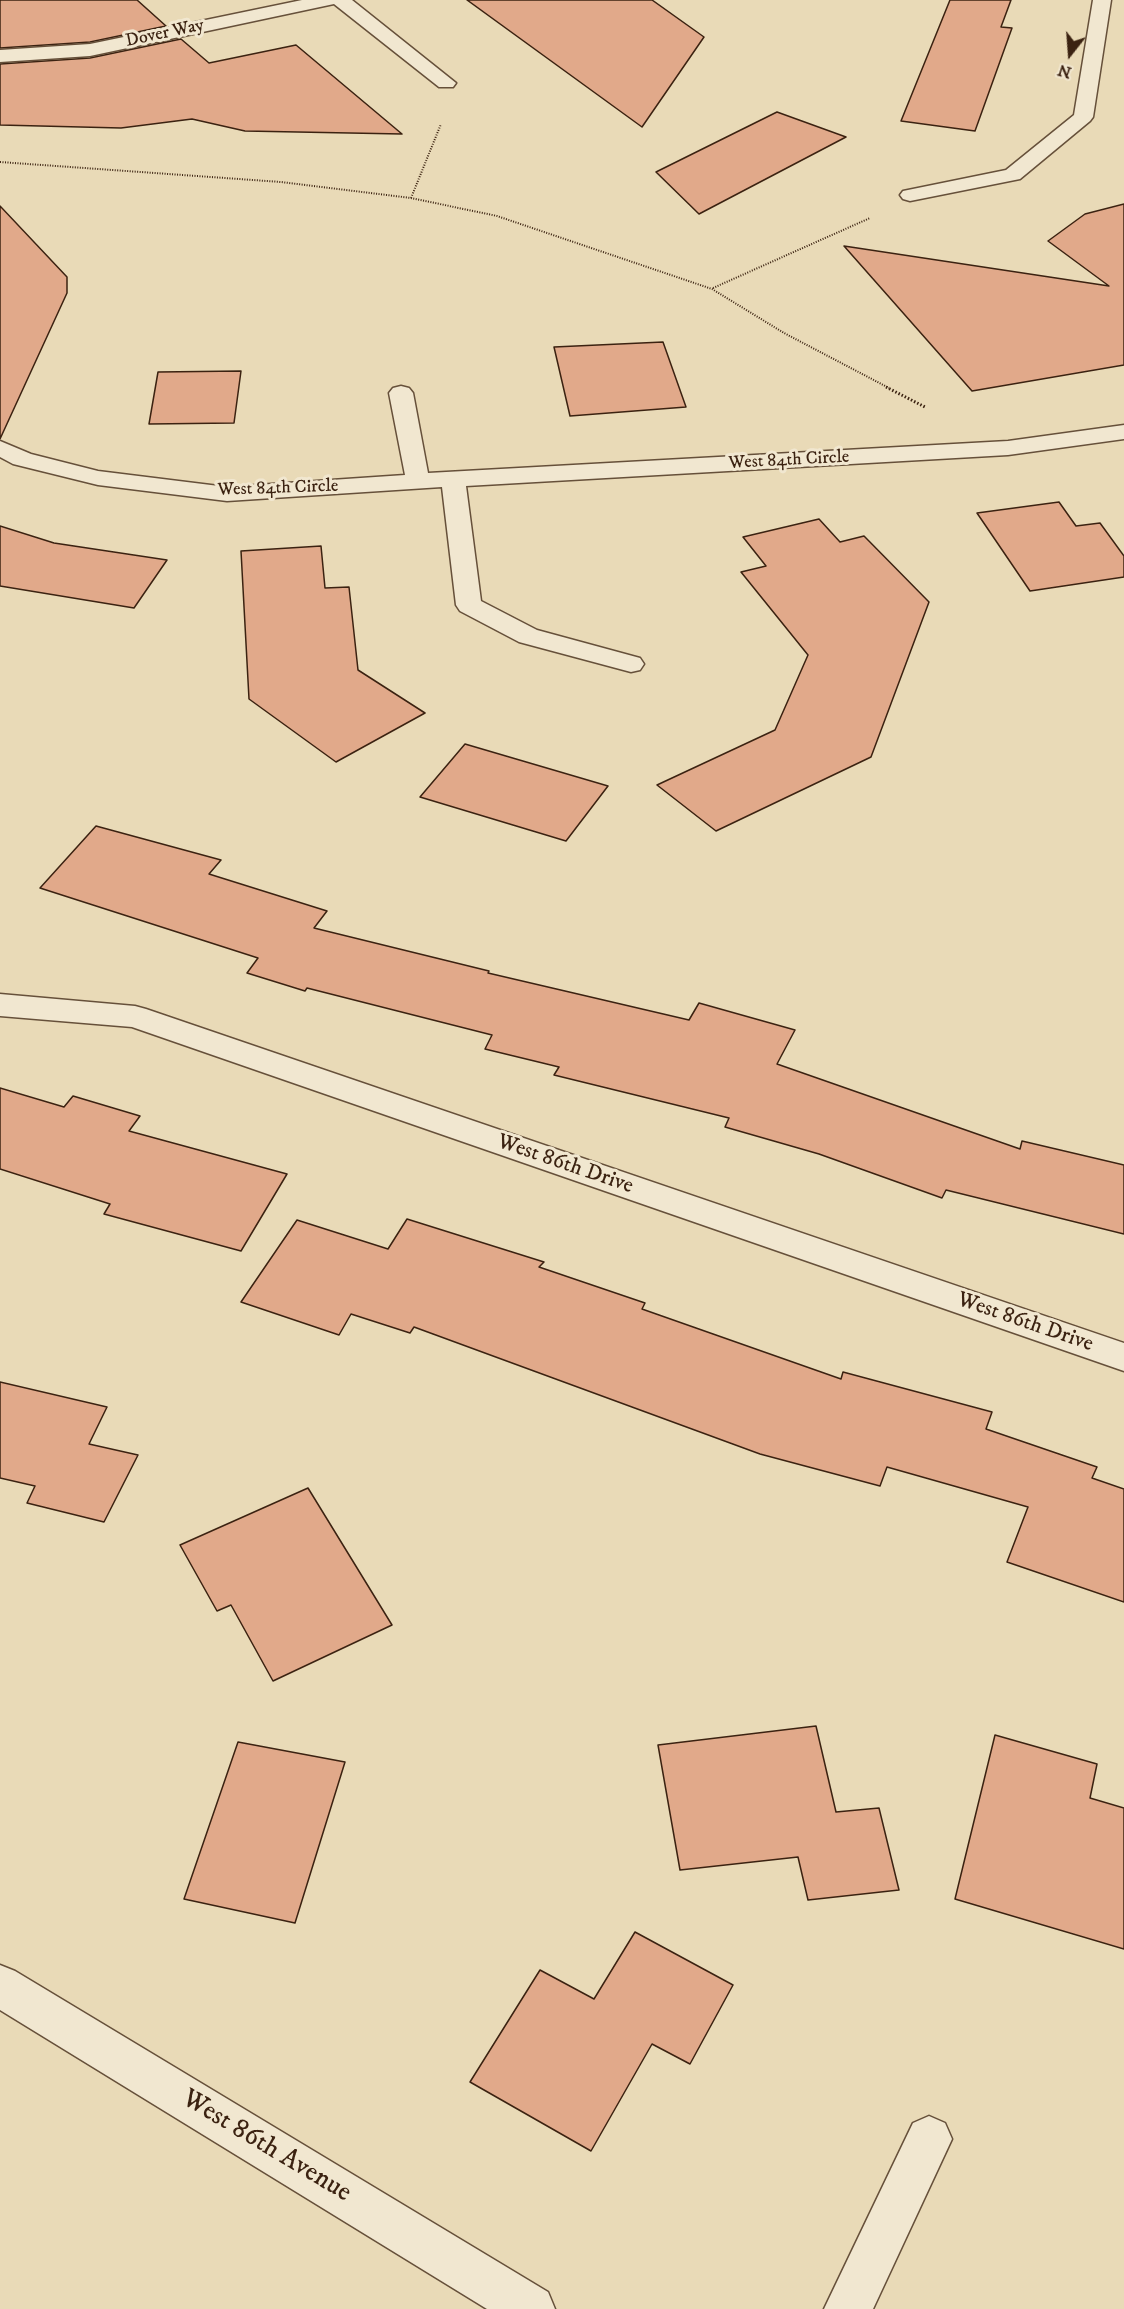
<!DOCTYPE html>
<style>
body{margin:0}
#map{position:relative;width:1124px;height:2309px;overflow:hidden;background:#e9dab7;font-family:"IM FELL DW Pica",serif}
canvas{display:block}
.north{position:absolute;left:1040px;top:24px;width:60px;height:60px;-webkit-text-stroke:4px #f1e7d0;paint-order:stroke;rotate:197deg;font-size:16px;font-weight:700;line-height:24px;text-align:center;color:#3b2211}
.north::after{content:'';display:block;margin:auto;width:21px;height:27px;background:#3b2211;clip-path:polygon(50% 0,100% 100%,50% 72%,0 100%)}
</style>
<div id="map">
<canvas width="1124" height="2309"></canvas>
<div class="north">N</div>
</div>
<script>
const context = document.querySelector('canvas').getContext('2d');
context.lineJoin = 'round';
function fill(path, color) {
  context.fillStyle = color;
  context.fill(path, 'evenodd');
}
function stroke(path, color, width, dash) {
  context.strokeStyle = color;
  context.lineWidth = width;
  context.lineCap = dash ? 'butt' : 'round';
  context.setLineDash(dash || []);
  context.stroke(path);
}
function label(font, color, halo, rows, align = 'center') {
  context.font = font + ' "IM FELL DW Pica",serif';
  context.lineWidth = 6;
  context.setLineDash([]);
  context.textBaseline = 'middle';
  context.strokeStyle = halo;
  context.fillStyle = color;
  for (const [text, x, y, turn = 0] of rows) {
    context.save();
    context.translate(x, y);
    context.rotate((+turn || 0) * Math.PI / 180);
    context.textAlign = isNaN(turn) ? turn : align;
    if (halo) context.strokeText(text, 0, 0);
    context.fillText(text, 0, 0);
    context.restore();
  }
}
const building = new Path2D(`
 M 0,0 L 137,0 L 166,26 L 90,42 L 0,48 Z
 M 467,0 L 652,0 L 704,37 L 642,127 Z
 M 950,0 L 1011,0 L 1001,27 L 1012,28 L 975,131 L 901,121 Z
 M 181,39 L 209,63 L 296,45 L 402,134 L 245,131 L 192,119 L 121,128 L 0,125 L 0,64 L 90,58 Z
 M 777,112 L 846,137 L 699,214 L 656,172 Z
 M 1124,204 L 1124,365 L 972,391 L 844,246 L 1109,286 L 1048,241 L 1085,214 Z
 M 0,206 L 67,277 L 67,293 L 0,439 Z
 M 663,342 L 686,407 L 570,416 L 554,347 Z
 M 241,371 L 234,423 L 149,424 L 158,372 Z
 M 1059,502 L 1076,526 L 1100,523 L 1124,556 L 1124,577 L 1030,591 L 977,513 Z
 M 819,519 L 840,542 L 864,536 L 929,602 L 871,757 L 716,831 L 657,785 L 775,730 L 808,655 L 741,572 L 766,566 L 743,537 Z
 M 0,526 L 54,543 L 167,560 L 134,608 L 0,586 Z
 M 321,546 L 325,588 L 349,587 L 358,670 L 425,713 L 336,762 L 249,699 L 241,551 Z
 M 465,744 L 608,786 L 566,841 L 420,797 Z
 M 96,826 L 221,860 L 209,874 L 327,911 L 314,928 L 489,971 L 488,973 L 689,1020 L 699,1003 L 795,1030 L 777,1064 L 1020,1149 L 1022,1141 L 1124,1165 L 1124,1234 L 946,1190 L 942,1198 L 819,1154 L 725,1127 L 729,1118 L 554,1075 L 559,1067 L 485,1049 L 492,1035 L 307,988 L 305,991 L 247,973 L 258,958 L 40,888 Z
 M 0,1088 L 64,1107 L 73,1096 L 140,1116 L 129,1131 L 287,1174 L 241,1251 L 104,1214 L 110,1204 L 0,1169 Z
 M 407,1219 L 544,1262 L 539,1267 L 645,1303 L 642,1309 L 841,1379 L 843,1372 L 992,1412 L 986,1429 L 1097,1467 L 1092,1478 L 1124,1489 L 1124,1602 L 1007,1562 L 1028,1507 L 887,1467 L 880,1486 L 760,1454 L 414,1327 L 410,1333 L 351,1314 L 339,1335 L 241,1302 L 297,1220 L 388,1249 Z
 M 0,1382 L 107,1407 L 89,1444 L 138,1455 L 104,1522 L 27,1503 L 35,1486 L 0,1478 Z
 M 308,1488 L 392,1625 L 273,1681 L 231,1605 L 217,1611 L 180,1545 Z
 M 816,1726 L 836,1812 L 879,1808 L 899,1890 L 808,1900 L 798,1857 L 680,1870 L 658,1745 Z
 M 995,1735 L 1097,1764 L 1090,1798 L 1124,1808 L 1124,1949 L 955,1899 Z
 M 238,1742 L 345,1762 L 295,1923 L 184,1899 Z
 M 635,1932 L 733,1985 L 690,2064 L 652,2044 L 591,2151 L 470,2082 L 540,1970 L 594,1999 Z`);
fill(building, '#e1a98a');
stroke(building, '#3b2211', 1.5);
const minor = new Path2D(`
 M 302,0 L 352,0 L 456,83 L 453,87 L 439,87 L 334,4 L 90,56 L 0,62 L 0,50 L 90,44 Z
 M 1093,0 L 1111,0 L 1093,117 L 1090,121 L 1020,179 L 910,201 L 903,199 L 900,195 L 903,191 L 1006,170 L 1074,115 Z
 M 401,386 L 409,388 L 413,393 L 428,473 L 1008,441 L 1124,425 L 1124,439 L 1008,455 L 466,486 L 481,601 L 537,630 L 640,658 L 644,664 L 640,670 L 631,672 L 519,642 L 460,611 L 456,605 L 442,487 L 227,501 L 98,485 L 13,464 L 0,457 L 0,441 L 31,454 L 98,471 L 227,487 L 405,475 L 389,393 L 393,388 Z
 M 0,994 L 135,1006 L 146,1009 L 1124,1343 L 1124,1371 L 132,1027 L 0,1016 Z
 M 0,1965 L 15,1971 L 548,2292 L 555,2309 L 487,2309 L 0,2010 Z
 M 929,2116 L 945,2123 L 952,2139 L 873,2309 L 824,2309 L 913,2123 Z`);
stroke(minor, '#66503a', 3);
stroke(new Path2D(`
 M 0,162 L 281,182 L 411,198 L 497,216 L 712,289 L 784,333 L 889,388
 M 411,198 L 441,124
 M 713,288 L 870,218`), '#3b2211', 2, [1, 1.5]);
stroke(new Path2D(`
 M 886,387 L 925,407`), '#3b2211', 3, [1.5, 2]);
fill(minor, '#f1e7d0');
label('18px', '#3b2211', '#f1e7d0', [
 ["Dover Way",165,34,-12],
 ["West 84th Circle",789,461,-3],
 ["West 84th Circle",278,489,-2]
]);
label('22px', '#3b2211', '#f1e7d0', [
 ["West 86th Drive",565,1165,19],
 ["West 86th Drive",1025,1323,19]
]);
label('27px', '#3b2211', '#f1e7d0', [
 ["West 86th Avenue",266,2147,31]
]);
</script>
